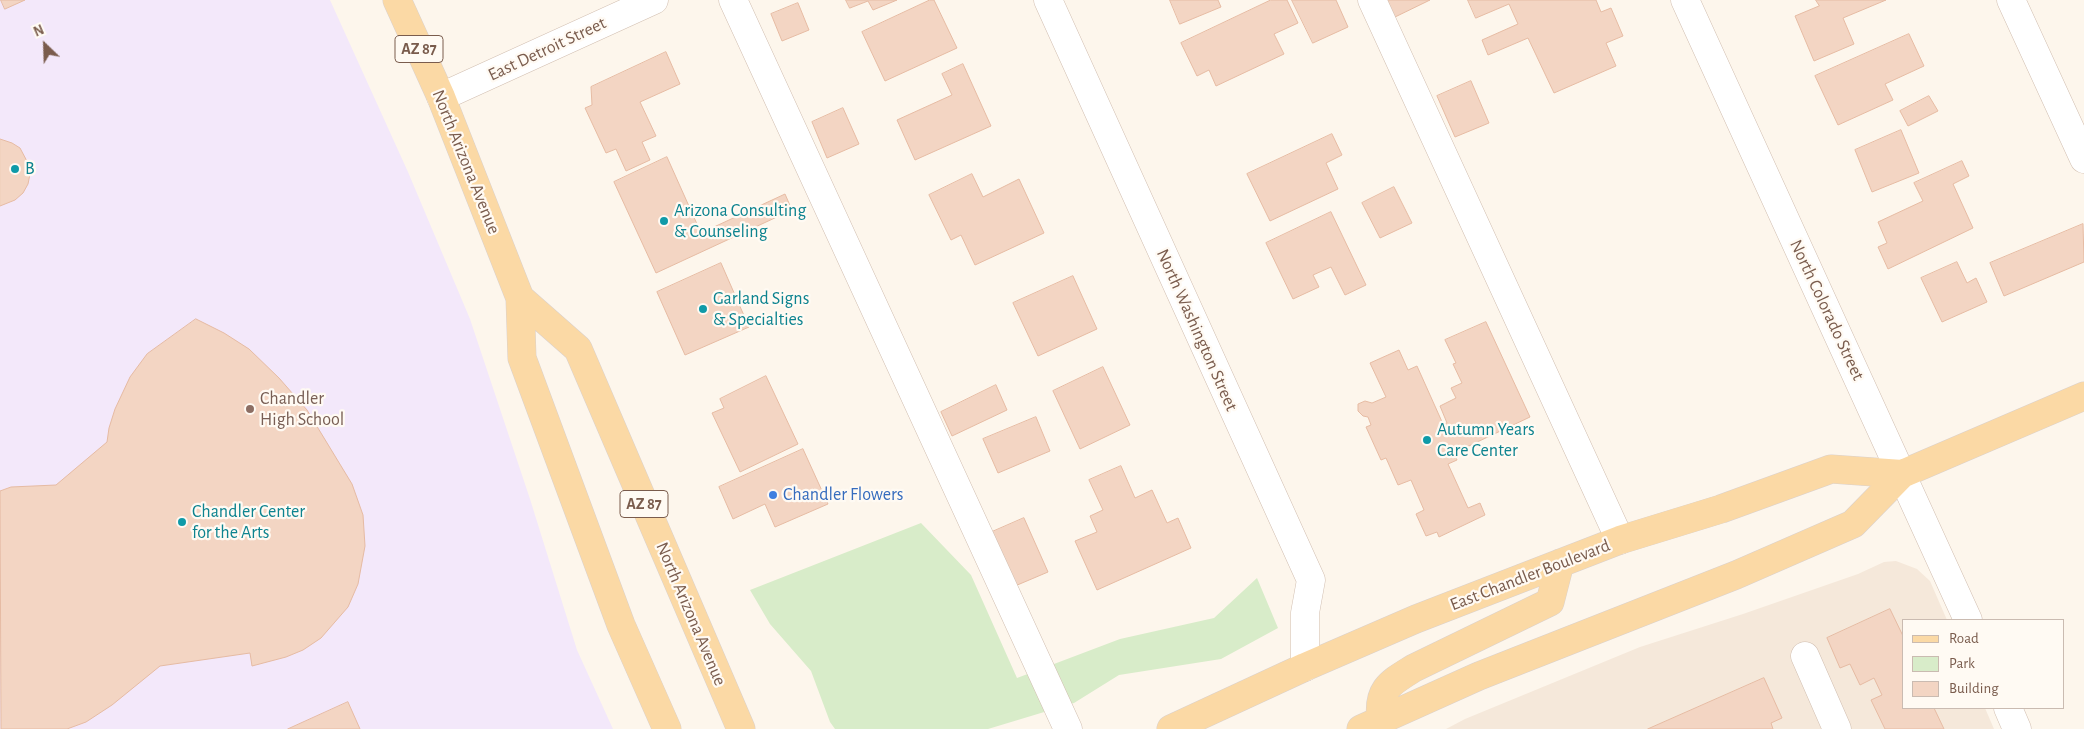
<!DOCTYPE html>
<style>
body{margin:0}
#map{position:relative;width:2084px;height:729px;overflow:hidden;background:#fdf6ec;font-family:"Alegreya Sans",sans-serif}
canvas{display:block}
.legend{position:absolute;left:1902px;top:619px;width:162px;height:90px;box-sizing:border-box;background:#fffaf3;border:1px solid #cabbb1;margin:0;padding:6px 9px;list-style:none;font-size:15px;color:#7a5c4d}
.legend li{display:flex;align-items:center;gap:10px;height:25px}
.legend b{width:25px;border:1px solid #cabbb1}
.north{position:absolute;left:20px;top:20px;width:50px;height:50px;-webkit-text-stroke:4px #fffaf3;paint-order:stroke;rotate:336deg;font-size:14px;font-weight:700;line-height:20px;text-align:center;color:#7a5c4d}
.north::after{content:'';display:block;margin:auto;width:18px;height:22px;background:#7a5c4d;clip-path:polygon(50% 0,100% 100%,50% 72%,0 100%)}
</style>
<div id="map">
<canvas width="2084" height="729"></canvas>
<ul class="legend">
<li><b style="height:6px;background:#fbd9a5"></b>Road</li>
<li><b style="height:14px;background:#d8ecc9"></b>Park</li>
<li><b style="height:14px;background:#f3d5c3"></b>Building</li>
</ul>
<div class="north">N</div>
</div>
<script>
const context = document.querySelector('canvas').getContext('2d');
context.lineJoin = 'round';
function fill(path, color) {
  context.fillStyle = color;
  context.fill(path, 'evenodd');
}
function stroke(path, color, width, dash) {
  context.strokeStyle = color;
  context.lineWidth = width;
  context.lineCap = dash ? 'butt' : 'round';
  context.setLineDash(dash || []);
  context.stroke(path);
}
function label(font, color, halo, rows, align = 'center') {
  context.font = font + ' "Alegreya Sans",sans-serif';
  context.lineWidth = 4.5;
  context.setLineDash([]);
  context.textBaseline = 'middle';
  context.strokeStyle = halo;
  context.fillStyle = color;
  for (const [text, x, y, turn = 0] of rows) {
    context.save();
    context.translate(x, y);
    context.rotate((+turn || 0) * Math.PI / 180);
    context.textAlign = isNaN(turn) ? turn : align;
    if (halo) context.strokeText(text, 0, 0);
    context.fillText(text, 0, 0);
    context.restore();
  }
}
fill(new Path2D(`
 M 1896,561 L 1917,569 L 1930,581 L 1947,620 L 1903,620 L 1903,708 L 1985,708 L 1994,729 L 1446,729 L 1465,719 L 1640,647 L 1743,614 L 1858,574 L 1884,562 Z`), '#f5e8da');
fill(new Path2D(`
 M 0,0 L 330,0 L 408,172 L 470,319 L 530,499 L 577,650 L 613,729 L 0,729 Z`), '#f3e8fa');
fill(new Path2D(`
 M 921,523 L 971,575 L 1017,678 L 1120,639 L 1214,618 L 1257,578 L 1278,628 L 1221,659 L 1119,675 L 1074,703 L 988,729 L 835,729 L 830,722 L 811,671 L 770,624 L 750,590 Z`), '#d8ecc9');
const building = new Path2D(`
 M 1,0 L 25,0 L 5,9 Z
 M 846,0 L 897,0 L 873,10 L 868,1 L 850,8 Z
 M 930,0 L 934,0 L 957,48 L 885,81 L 862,32 Z
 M 1170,0 L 1218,0 L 1221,7 L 1180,24 Z
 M 1271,0 L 1287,0 L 1298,23 L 1274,34 L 1284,54 L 1216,86 L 1209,70 L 1197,76 L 1181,43 Z
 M 1292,0 L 1336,0 L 1348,27 L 1313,43 Z
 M 1384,0 L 1430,0 L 1393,18 Z
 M 1468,0 L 1596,0 L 1601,12 L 1611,8 L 1623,36 L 1606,43 L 1616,66 L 1554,93 L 1528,38 L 1488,55 L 1482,40 L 1518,24 L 1509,4 L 1476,18 Z
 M 1816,0 L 1886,0 L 1843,18 L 1854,44 L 1814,61 L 1795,16 L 1819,6 Z
 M 798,3 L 809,30 L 782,41 L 771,14 Z
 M 1909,34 L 1924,66 L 1885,84 L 1893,100 L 1838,125 L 1815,76 Z
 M 666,52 L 680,84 L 640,102 L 656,136 L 642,142 L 650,160 L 626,171 L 616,149 L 606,153 L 585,108 L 592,105 L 591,87 Z
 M 963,64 L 991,126 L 915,160 L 897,120 L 952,95 L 942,74 Z
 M 1471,81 L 1489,123 L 1455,137 L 1437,96 Z
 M 1929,96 L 1938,111 L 1908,126 L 1900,111 Z
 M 843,108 L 859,144 L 827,158 L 812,122 Z
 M 1901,130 L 1919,173 L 1872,192 L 1855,150 Z
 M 1332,134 L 1342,155 L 1326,163 L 1338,189 L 1270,221 L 1247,174 Z
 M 0,139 L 12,143 L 20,148 L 29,165 L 30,174 L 28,184 L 23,193 L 15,200 L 0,206 Z
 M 667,157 L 701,233 L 785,194 L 792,210 L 656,273 L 614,182 Z
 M 1962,161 L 1969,176 L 1953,184 L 1973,228 L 1888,269 L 1878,247 L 1887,243 L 1878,222 L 1923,201 L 1914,183 Z
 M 972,174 L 983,197 L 1019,179 L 1044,233 L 975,265 L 961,235 L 951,240 L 929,195 Z
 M 1394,187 L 1412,223 L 1380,238 L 1362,203 Z
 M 1331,212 L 1366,285 L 1345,295 L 1331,267 L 1313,275 L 1319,287 L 1293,299 L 1266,243 Z
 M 2083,224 L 2084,262 L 2004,296 L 1990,263 Z
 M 1957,262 L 1967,283 L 1976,278 L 1987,302 L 1942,322 L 1921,278 Z
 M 721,263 L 749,327 L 685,355 L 657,292 Z
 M 1073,276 L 1097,329 L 1038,356 L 1013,303 Z
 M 196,319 L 224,333 L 249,349 L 279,378 L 307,410 L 352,484 L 363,515 L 365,546 L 358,584 L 348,607 L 321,638 L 303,650 L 286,657 L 252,666 L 250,653 L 160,666 L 112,705 L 86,722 L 67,729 L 1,729 L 0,491 L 11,487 L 56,485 L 107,442 L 109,428 L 115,409 L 130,377 L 147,354 Z
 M 1486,322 L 1530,417 L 1454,453 L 1457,460 L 1448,464 L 1468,508 L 1480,503 L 1485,515 L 1439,537 L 1437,532 L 1426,536 L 1416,514 L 1424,510 L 1411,480 L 1398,485 L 1386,458 L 1381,460 L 1366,427 L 1371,425 L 1368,417 L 1363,416 L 1358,411 L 1358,404 L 1365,401 L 1372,403 L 1386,397 L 1370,363 L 1399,350 L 1408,370 L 1417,366 L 1443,424 L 1447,423 L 1440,406 L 1456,398 L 1451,388 L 1462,383 L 1453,364 L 1456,363 L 1445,340 Z
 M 1103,367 L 1130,425 L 1080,449 L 1053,391 Z
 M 766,376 L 798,444 L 740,472 L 712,413 L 724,408 L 720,399 Z
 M 996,385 L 1007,410 L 952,436 L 941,412 Z
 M 1036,417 L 1050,451 L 998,473 L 983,439 Z
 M 803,449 L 828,504 L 775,527 L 765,504 L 733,519 L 719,487 Z
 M 1121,466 L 1135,498 L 1152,490 L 1167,523 L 1178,518 L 1191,548 L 1097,590 L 1075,541 L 1097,532 L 1090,516 L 1103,510 L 1089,480 Z
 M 1024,518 L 1048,572 L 1015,586 L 992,532 Z
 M 1890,609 L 1903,636 L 1903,708 L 1934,708 L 1944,729 L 1885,729 L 1871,700 L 1882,695 L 1874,678 L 1860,685 L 1850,664 L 1840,668 L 1827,638 Z
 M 1764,678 L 1782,718 L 1771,723 L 1773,729 L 1648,729 Z
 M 348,702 L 360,729 L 288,729 Z`);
fill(building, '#f3d5c3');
stroke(building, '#e6bba3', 1);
const minor = new Path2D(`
 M 733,0 L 1068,729
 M 1048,0 L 1311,580 L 1305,613 L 1305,667
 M 1372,0 L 1620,540
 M 1685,0 L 1968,620
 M 2011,0 L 2084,159
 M 441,97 L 654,0
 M 1805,656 L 1837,729
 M 2008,708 L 2017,729`);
const major = new Path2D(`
 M 397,0 L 441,97 L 520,298 L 522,358 L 621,625 L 667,729
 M 520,298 L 578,349 L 741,729
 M 1381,720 C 1377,689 1390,683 1414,668 L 1550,602 L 1560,563
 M 1171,729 L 1305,667 L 1416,619 L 1620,540 L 1721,509 L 1831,469 L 1902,474
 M 1361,729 L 1479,676 L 1736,575 L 1853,524 L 1902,474 L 2084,396`);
stroke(minor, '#d1beb0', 29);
stroke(major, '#dad1cd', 29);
stroke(minor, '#fff', 28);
stroke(major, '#fbd9a5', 28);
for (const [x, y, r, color] of [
 [15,169,5,"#0f9aa8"],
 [664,221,5,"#0f9aa8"],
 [703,309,5,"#0f9aa8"],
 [250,409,5,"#8d6e63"],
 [1427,440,5,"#0f9aa8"],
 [773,495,5,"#3f7fe0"],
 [182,522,5,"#0f9aa8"]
]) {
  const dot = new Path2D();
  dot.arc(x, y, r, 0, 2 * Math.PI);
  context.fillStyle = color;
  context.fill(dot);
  stroke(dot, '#fffaf3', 2);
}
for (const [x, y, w] of [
 [419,49,48],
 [644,504,48]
]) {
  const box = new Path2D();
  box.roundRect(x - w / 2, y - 13.5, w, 27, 4);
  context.fillStyle = '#fffaf3';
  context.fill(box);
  stroke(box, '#7a5c4d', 1);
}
label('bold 16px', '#7a5c4d', null, [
 ["AZ 87",419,49],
 ["AZ 87",644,504]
]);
label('18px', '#7a5c4d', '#fffaf3', [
 ["East Detroit Street",547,49,-25],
 ["North Arizona Avenue",466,162,68],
 ["North Colorado Street",1827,310,65],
 ["North Washington Street",1197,330,66],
 ["East Chandler Boulevard",1530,575,-21],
 ["North Arizona Avenue",691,614,67]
]);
label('18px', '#0d838f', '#fffaf3', [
 ["B",25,169],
 ["Arizona Consulting",674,211],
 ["& Counseling",674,232],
 ["Garland Signs",713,299],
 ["& Specialties",713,320],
 ["Autumn Years",1437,430],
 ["Care Center",1437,451],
 ["Chandler Center",192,512],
 ["for the Arts",192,533]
], 'left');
label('18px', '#785e54', '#fffaf3', [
 ["Chandler",260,399],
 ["High School",260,420]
], 'left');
label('18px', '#366cbe', '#fffaf3', [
 ["Chandler Flowers",783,495]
], 'left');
</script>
